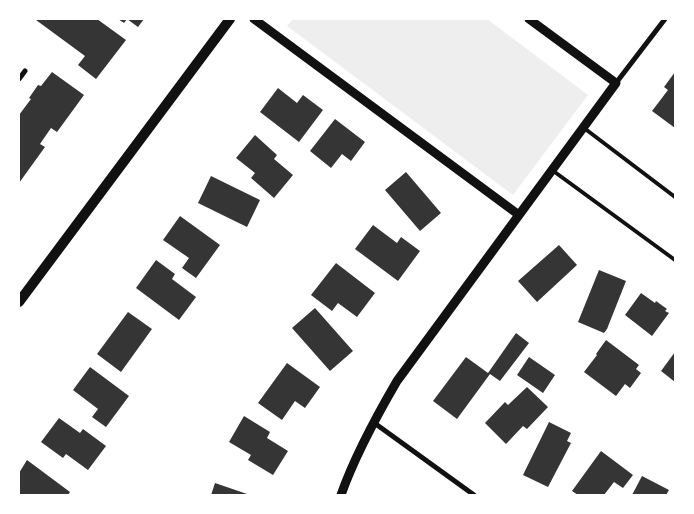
<!DOCTYPE html>
<style>
body{margin:0}
#map{position:relative;width:694px;height:514px;overflow:hidden;background:#fff;font-family:"Asap Condensed",sans-serif}
canvas{display:block}
.frame{position:absolute;inset:0;border:20px solid #fff;pointer-events:none}
</style>
<div id="map">
<canvas width="694" height="514"></canvas>
<div class="frame"></div>
</div>
<script>
const context = document.querySelector('canvas').getContext('2d');
context.lineJoin = 'round';
function fill(path, color) {
  context.fillStyle = color;
  context.fill(path, 'evenodd');
}
function stroke(path, color, width, dash) {
  context.strokeStyle = color;
  context.lineWidth = width;
  context.lineCap = dash ? 'butt' : 'round';
  context.setLineDash(dash || []);
  context.stroke(path);
}
fill(new Path2D(`
 M 293,19 L 487,19 L 588,95 L 513,195 L 287,26 Z`), '#eee');
fill(new Path2D(`
 M 37,19 L 97,19 L 126,40 L 96,79 L 78,65 L 85,56 L 36,20 Z
 M 118,19 L 144,19 L 138,27 L 127,19 L 124,23 Z
 M 52,72 L 84,95 L 57,132 L 51,128 L 40,144 L 45,147 L 19,183 L 19,115 L 31,99 L 29,98 L 38,85 L 41,86 Z
 M 675,72 L 675,128 L 652,111 L 668,90 L 664,87 Z
 M 278,88 L 297,103 L 303,95 L 323,110 L 299,142 L 260,112 Z
 M 335,119 L 365,142 L 351,161 L 342,154 L 331,168 L 310,151 Z
 M 255,135 L 277,155 L 274,159 L 293,175 L 274,198 L 251,178 L 255,173 L 236,158 Z
 M 406,172 L 441,213 L 420,231 L 385,190 Z
 M 211,176 L 260,200 L 247,227 L 198,203 Z
 M 180,216 L 220,245 L 196,278 L 182,268 L 189,258 L 163,240 Z
 M 373,225 L 397,243 L 401,237 L 420,251 L 398,281 L 355,249 Z
 M 559,245 L 577,265 L 537,302 L 518,281 Z
 M 156,260 L 175,274 L 172,279 L 196,297 L 179,320 L 136,288 Z
 M 336,263 L 375,293 L 357,317 L 338,303 L 332,311 L 311,295 Z
 M 599,270 L 626,281 L 607,329 L 604,333 L 578,322 Z
 M 641,293 L 655,303 L 656,301 L 667,309 L 665,311 L 669,313 L 652,336 L 625,315 Z
 M 315,308 L 353,351 L 330,371 L 292,328 Z
 M 128,312 L 152,329 L 121,372 L 97,354 Z
 M 516,333 L 529,343 L 500,381 L 490,374 L 457,419 L 433,401 L 466,357 L 488,373 Z
 M 606,340 L 639,365 L 636,369 L 641,373 L 630,388 L 625,384 L 616,396 L 584,372 L 597,355 L 596,354 Z
 M 675,352 L 675,382 L 661,371 Z
 M 529,357 L 555,375 L 543,393 L 517,375 Z
 M 287,363 L 320,387 L 305,408 L 295,401 L 282,420 L 258,403 Z
 M 90,367 L 129,396 L 106,427 L 92,417 L 98,409 L 73,390 Z
 M 527,387 L 548,407 L 527,429 L 523,426 L 506,444 L 485,423 L 505,402 L 508,405 Z
 M 244,416 L 270,432 L 267,438 L 288,451 L 273,475 L 248,460 L 251,455 L 229,442 Z
 M 59,418 L 80,433 L 83,429 L 106,446 L 88,470 L 66,454 L 63,458 L 41,442 Z
 M 549,422 L 571,433 L 567,441 L 571,443 L 548,487 L 523,475 Z
 M 601,451 L 633,475 L 623,488 L 614,482 L 604,495 L 578,495 L 572,491 Z
 M 27,460 L 70,492 L 68,495 L 19,495 L 19,473 Z
 M 642,476 L 669,490 L 666,495 L 632,495 Z
 M 215,483 L 250,495 L 211,495 Z`), '#353535');
stroke(new Path2D(`
 M 584,128 L 675,197
 M 552,170 L 675,260`), '#111', 4);
stroke(new Path2D(`
 M 19,79 L 25,71
 M 616,83 L 665,19
 M 373,422 L 474,495`), '#111', 5);
stroke(new Path2D(`
 M 254,19 L 519,215
 M 341,495 C 355,455 376,417 397,381 L 616,83 L 529,19`), '#111', 9);
stroke(new Path2D(`
 M 19,302 L 230,19`), '#111', 10);
</script>
